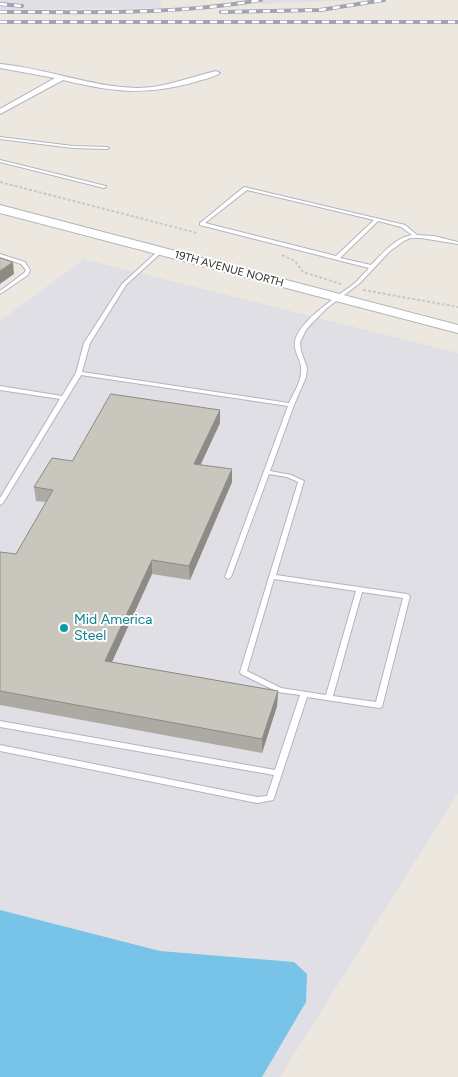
<!DOCTYPE html>
<style>
body{margin:0}
canvas{display:block;background:#ede8df}
</style>
<canvas width="458" height="1077"></canvas>
<script>
const context = document.querySelector('canvas').getContext('2d');
context.lineJoin = 'round';
function fill(path, color) {
  context.fillStyle = color;
  context.fill(path, 'evenodd');
}
function stroke(path, color, width, dash) {
  context.strokeStyle = color;
  context.lineWidth = width;
  context.lineCap = dash ? 'butt' : 'round';
  context.setLineDash(dash || []);
  context.stroke(path);
}
function label(font, color, halo, rows, align = 'center') {
  context.font = font + ' Figtree,sans-serif';
  context.lineWidth = 4;
  context.setLineDash([]);
  context.textBaseline = 'middle';
  context.strokeStyle = halo;
  context.fillStyle = color;
  for (const [text, x, y, turn = 0] of rows) {
    context.save();
    context.translate(x, y);
    context.rotate((+turn || 0) * Math.PI / 180);
    context.textAlign = isNaN(turn) ? turn : align;
    if (halo) context.strokeText(text, 0, 0);
    context.fillText(text, 0, 0);
    context.restore();
  }
}
fill(new Path2D(`
 M 0,0 L 160,0 L 161,8 L 0,10 Z
 M 255,0 L 360,0 L 262,4 Z
 M 84,259 L 458,353 L 458,793 L 280,1077 L 0,1077 L 0,321 Z`), '#e1dfe6');
fill(new Path2D(`
 M 0,910 L 160,951 L 294,962 L 307,974 L 306,1002 L 262,1077 L 0,1077 Z`), '#78c4e9');
const service = new Path2D(`
 M 0,137 L 73,146 L 107,147 L 109,148 L 107,149 L 73,148 L 0,139 Z
 M 0,160 L 106,186 L 106,187 L 104,188 L 0,162 Z
 M 244,187 L 405,225 L 417,235 L 434,236 L 458,242 L 458,244 L 421,238 L 410,238 L 404,241 L 390,251 L 360,283 L 327,308 L 312,323 L 306,330 L 300,342 L 301,351 L 307,368 L 306,377 L 294,405 L 270,471 L 291,475 L 304,481 L 276,575 L 407,594 L 410,596 L 382,707 L 379,708 L 307,697 L 274,798 L 273,800 L 257,803 L 0,751 L 0,745 L 257,797 L 267,796 L 274,775 L 0,727 L 0,721 L 275,770 L 300,695 L 278,692 L 241,674 L 240,672 L 298,482 L 287,477 L 269,474 L 231,577 L 228,579 L 225,577 L 288,406 L 81,375 L 3,503 L 0,505 L 0,498 L 60,399 L 0,390 L 0,386 L 62,396 L 76,373 L 84,343 L 122,284 L 159,250 L 163,250 L 163,251 L 126,285 L 90,343 L 82,372 L 289,403 C 294,392 303,379 301,367 C 300,358 293,350 295,341 C 300,319 339,296 356,282 C 360,277 365,273 369,268 L 200,225 L 200,223 ZM 247,190 L 374,220 L 336,256 L 205,223 ZM 378,221 L 401,227 L 412,235 C 395,238 383,253 371,265 L 340,258 ZM 274,579 L 356,591 L 326,695 L 281,688 L 247,671 ZM 362,592 L 403,598 L 376,702 L 333,696 Z
 M 0,254 L 25,262 L 30,270 L 28,275 L 0,294 L 0,291 L 24,273 L 26,270 L 21,264 L 0,257 Z`);
const minor = new Path2D(`
 M 0,64 C 46,68 90,87 137,88 C 164,88 190,77 216,71 L 220,73 C 213,78 203,79 195,82 C 144,96 113,92 63,80 L 0,114 L 0,109 L 55,78 L 0,68 Z`);
const tertiary = new Path2D(`
 M 0,205 L 458,325 L 458,333 L 0,213 Z`);
stroke(service, '#b2b4bf', 2);
stroke(minor, '#b2b4bf', 2);
stroke(tertiary, '#b2b4bf', 2);
stroke(new Path2D(`
 M 0,182 L 197,233
 M 282,255 L 295,261 L 303,272 L 341,284
 M 363,290 L 458,307`), '#c8c8c8', 2, [3, 2]);
fill(service, '#fff');
fill(minor, '#fff');
fill(tertiary, '#fff');
const rail = new Path2D(`
 M 0,4 L 22,6
 M 0,12 C 88,12 174,15 261,0
 M 221,12 L 320,10 L 384,0
 M 0,22 L 458,22`);
stroke(rail, '#a2a3b5', 4);
stroke(rail, '#fff', 2.5, [7]);
fill(new Path2D(`
 M 220,423 L 200,464 L 232,482 L 190,580 L 152,574 L 112,662 L 278,691 L 277,706 L 262,753 L 0,705 L 0,552 L 16,554 L 46,502 L 36,501 L 34,487 L 72,461 Z`), '#adaaa3');
fill(new Path2D(`
 M 13,262 L 14,274 L 0,284 L 0,271 Z
 M 220,410 L 220,423 L 195,477 L 194,464 Z
 M 232,469 L 232,482 L 190,580 L 189,566 Z
 M 152,560 L 152,574 L 106,675 L 105,661 Z
 M 278,691 L 277,706 L 262,753 L 262,739 Z`), '#8d8b84');
const building = new Path2D(`
 M 0,258 L 13,262 L 0,271 Z
 M 111,394 L 220,410 L 194,464 L 232,469 L 189,566 L 152,560 L 105,661 L 278,691 L 262,739 L 0,691 L 0,552 L 16,554 L 53,490 L 34,487 L 52,458 L 72,461 Z`);
fill(building, '#c9c6bd');
stroke(building, '#8d8b84', 1);
for (const [x, y, r, color] of [
 [64,628,5,"#0f9aa8"]
]) {
  const dot = new Path2D();
  dot.arc(x, y, r, 0, 2 * Math.PI);
  context.fillStyle = color;
  context.fill(dot);
  stroke(dot, '#fff', 2);
}
label('11px', '#2c2c2c', '#fff', [
 ["19TH AVENUE NORTH",229,269,15]
]);
label('14px', '#0d838f', '#fff', [
 ["Mid America",74,620],
 ["Steel",74,636]
], 'left');
</script>
